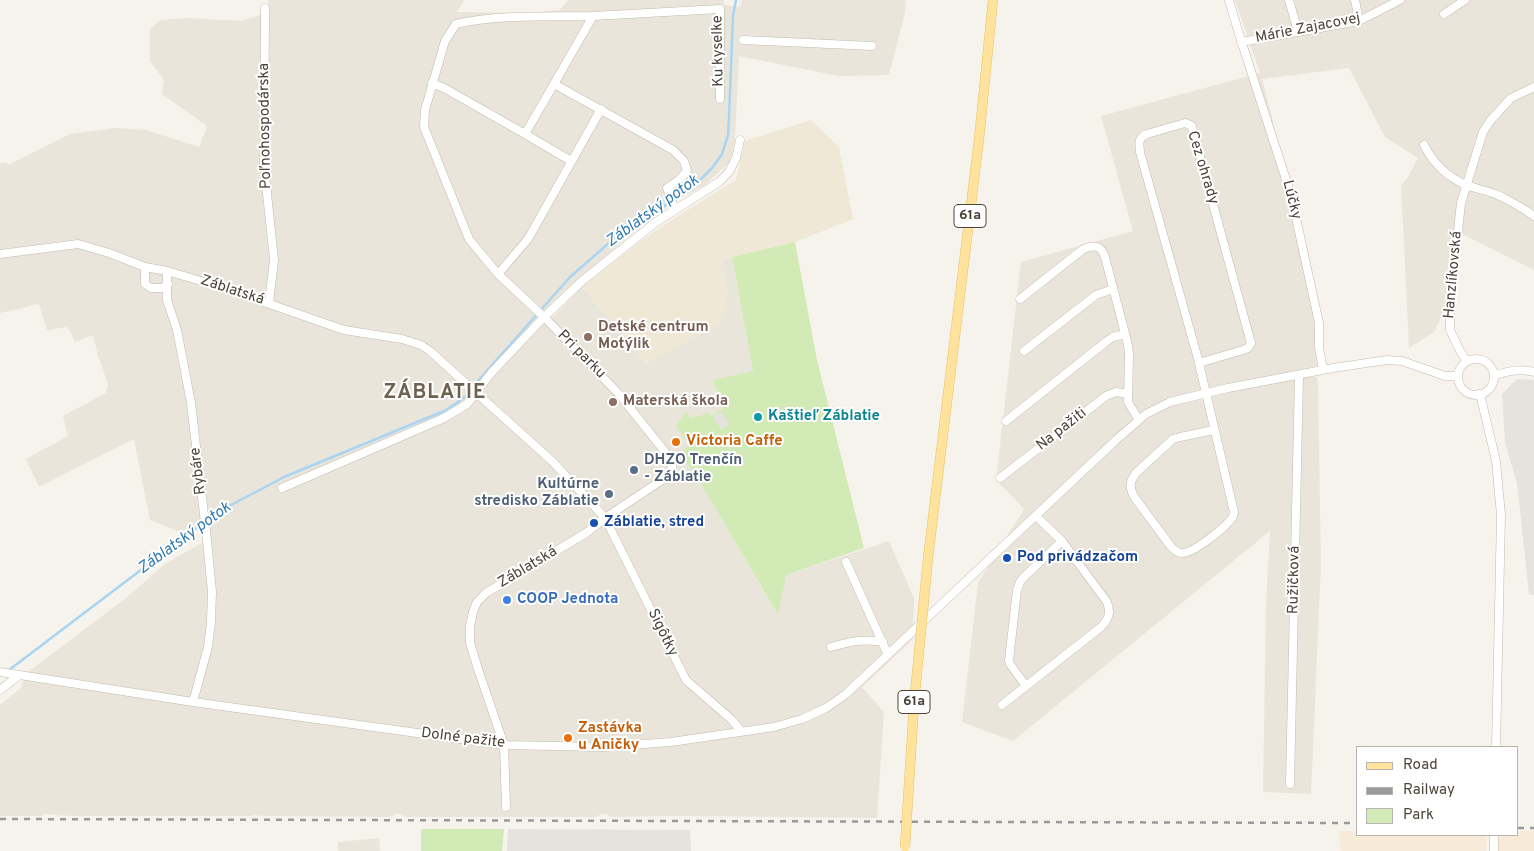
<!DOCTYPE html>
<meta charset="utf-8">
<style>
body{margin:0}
#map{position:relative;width:1534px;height:851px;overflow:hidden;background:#f6f3ec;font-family:Overpass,sans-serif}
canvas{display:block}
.legend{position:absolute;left:1356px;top:746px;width:162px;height:90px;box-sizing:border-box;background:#fff;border:1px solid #b7b4b0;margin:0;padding:6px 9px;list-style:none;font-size:15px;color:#4b4439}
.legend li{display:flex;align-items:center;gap:10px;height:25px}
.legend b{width:25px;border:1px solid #b7b4b0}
</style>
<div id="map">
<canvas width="1534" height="851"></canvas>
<ul class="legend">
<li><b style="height:6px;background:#ffe39c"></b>Road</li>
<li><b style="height:6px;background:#9a9a9a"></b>Railway</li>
<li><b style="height:14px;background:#d2eab5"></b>Park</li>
</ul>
</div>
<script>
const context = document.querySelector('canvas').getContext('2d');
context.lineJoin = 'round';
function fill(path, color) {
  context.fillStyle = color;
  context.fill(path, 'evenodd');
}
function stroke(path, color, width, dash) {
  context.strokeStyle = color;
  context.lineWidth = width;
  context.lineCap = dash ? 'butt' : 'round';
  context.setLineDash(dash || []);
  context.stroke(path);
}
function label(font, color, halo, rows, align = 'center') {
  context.font = font + ' Overpass,sans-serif';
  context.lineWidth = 4;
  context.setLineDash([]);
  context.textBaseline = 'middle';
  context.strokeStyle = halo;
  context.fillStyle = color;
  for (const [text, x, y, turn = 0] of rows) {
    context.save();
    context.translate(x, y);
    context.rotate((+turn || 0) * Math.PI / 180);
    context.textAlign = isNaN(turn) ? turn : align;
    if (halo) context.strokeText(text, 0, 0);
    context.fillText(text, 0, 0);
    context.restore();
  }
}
fill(new Path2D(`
 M 268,0 L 464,0 L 457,12 L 527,13 L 560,10 L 568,0 L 724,0 L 724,5 L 740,7 L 742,0 L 906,0 L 905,13 L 889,75 L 839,76 L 739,56 L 735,138 L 730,162 L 705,185 L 679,199 L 647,221 L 563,292 L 539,317 L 546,324 L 582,287 L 647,364 L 728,295 L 721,260 L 732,257 L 753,371 L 723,408 L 715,414 L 710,416 L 709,413 L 690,418 L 687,413 L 689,446 L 680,453 L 704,489 L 777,614 L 786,575 L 889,541 L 914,598 L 913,639 L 862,687 L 884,712 L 877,818 L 677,816 L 611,817 L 607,814 L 601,814 L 596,817 L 406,817 L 401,814 L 395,814 L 391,817 L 265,816 L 251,815 L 251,816 L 72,816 L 43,814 L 43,816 L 0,816 L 0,705 L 21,688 L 24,675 L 126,598 L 165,564 L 205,541 L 203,528 L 178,531 L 150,520 L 134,439 L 39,487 L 26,459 L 68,436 L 63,416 L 106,393 L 108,384 L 98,356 L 93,335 L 75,342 L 68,327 L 47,330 L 39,304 L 0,313 L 0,164 L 3,162 L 10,164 L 70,134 L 115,128 L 146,130 L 199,147 L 207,126 L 162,94 L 164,80 L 150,61 L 150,29 L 160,20 L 188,18 L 242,21 L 268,12 Z
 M 1235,0 L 1534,0 L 1534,270 L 1462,234 L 1453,241 L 1446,308 L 1434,332 L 1409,348 L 1401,186 L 1408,177 L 1418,158 L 1385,137 L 1349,68 L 1262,79 L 1271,113 L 1326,363 L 1290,373 L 1291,377 L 1317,377 L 1318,385 L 1321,564 L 1311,794 L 1263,792 L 1266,604 L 1270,531 L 1013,741 L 962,722 L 978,583 L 1024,509 L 996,480 L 1021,262 L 1133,231 L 1101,116 L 1260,73 Z
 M 379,838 L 380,851 L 338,851 L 338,842 Z`), '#eae5da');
fill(new Path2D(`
 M 1339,831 L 1356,831 L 1358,835 L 1487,835 L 1486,851 L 1341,851 Z
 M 1518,831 L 1534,831 L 1534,851 L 1496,851 L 1494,835 L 1518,835 Z`), '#f7ead8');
fill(new Path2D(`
 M 1517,379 L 1534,380 L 1534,595 L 1529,594 L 1517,483 L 1505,443 L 1502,394 Z
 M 508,829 L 690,830 L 691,851 L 507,851 Z`), '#e6e2dd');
fill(new Path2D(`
 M 811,120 L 839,147 L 853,219 L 795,242 L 721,260 L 728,295 L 722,322 L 646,364 L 582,287 L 639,242 L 684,212 L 736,180 L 745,141 Z`), '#efe8d6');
fill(new Path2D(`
 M 795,242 L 817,360 L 864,548 L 786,575 L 778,615 L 704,489 L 680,453 L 689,445 L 676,426 L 686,412 L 690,418 L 709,413 L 711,416 L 723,408 L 713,380 L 753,371 L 732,257 Z
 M 421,829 L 504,829 L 502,851 L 421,851 Z`), '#d2eab5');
fill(new Path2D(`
 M 721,411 L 730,424 L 721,429 L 713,417 Z`), '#e5e3e0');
stroke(new Path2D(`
 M 477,382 L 570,277 L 618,235 L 664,206 L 702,178 L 712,168 L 722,154 L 728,135 L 729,118 L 733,16 L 736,0
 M 9,670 L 216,513 L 284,477 L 444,411 L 457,403 L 469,393`), '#a9d4f2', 2.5);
const minor = new Path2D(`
 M 1229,0 L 1239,34 L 1291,195 L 1319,323 L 1319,347 L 1323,370
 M 1289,0 L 1298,32
 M 1355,0 L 1359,21
 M 265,8 L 264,165 L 274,260 L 269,303
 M 1444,14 L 1465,0
 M 743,40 L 872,46
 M 1241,42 L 1359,21 L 1400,0
 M 432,83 L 446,89 L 525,134
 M 554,84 L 525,134 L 571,161
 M 1424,145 C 1433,163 1448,177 1466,185 C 1477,189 1489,191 1500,196 C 1512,202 1523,208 1534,216
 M 675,210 L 667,188 L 679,180 L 687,171 L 684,161 L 673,150 L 554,84 L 593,16 L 720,9 L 720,99
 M 0,254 L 78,244 L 109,253 L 145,267 L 167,271 L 218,286 L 344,330 L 402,339 L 421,345 L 430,351 L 553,462 L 605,518 L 686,680 L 732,720 L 741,731
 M 145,267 L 145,284 L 151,288 L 162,288 L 168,284
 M 167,271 L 167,300 L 177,330 L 191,403 L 207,540 L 212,592 L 211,622 L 208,647 L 193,702
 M 498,274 L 528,239 L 601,109
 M 1020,299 L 1082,250 C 1093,244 1101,245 1105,257 L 1128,345 L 1129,354 L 1128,402 L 1139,420
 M 1024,351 L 1096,295 L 1113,289
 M1458 377a18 18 0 1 1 36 0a18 18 0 1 1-36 0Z
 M 1467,361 L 1460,351 L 1450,330 L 1450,305 L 1461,203 L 1483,132 L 1490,121 L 1511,98 L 1534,87
 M 1199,363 L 1243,350 L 1248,348 L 1251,343 L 1193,131 L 1192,126 L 1185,123 L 1147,134 C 1138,138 1139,143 1140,152 L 1198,359 L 1234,512 C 1233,516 1234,516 1231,519 C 1225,528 1192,554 1182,553 C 1176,553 1172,548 1169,544 L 1135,498 C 1129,488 1129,481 1137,472 L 1173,439 L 1180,437 L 1214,430
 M 1494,376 C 1507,371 1520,368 1534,372
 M 1480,394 L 1496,461 L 1501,515 L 1496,747
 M 1006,421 L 1107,341 L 1113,337 L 1125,334
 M 1000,478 L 1106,396 L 1116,392 L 1128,394
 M 282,488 L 444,418 L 467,404 L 492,372 L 544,317 L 582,281 L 656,222 L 719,182 L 729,172 L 736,158 L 740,140
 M 846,562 L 888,655
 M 831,647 C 849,642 864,638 883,642
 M 0,672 L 193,702 L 504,745 L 604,747 L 671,742 L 774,727 L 802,719 L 826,708 L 846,694 L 1116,440 L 1146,414 L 1170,402 L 1228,388 L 1333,368 L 1387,360 L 1402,361 L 1445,376 L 1458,376
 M 1026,686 L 1010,664 L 1009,660 L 1017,590 L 1020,582 L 1023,578 L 1062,541
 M 0,690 L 18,676
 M 1002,705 L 1101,627 C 1109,619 1111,612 1107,602 L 1062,541 L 1036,516
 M 1290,784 L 1299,376
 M 506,807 L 504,745 L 478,669 L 470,643 L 470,626 L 473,612 L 477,602 L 486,593 L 586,533 L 605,518 L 668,476 C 673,469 673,466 670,458 L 618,393 L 544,317 L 498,274 L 469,239 L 424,127 L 425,110 L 445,41 L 456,24 C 500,14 548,17 593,16
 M 1494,835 L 1494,851`);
const major = new Path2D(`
 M 928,558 L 979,139 L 993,0`);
stroke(minor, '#c2bbae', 9);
stroke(major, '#e6c16a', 10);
stroke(minor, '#fff', 8);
stroke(major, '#ffe39c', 9);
stroke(new Path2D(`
 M 0,819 L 1358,823
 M 1518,828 L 1534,828`), '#9a9a9a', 2.5, [6, 6]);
const majorBridge = new Path2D(`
 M 905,847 L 914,704 L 928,558`);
stroke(majorBridge, '#e6c16a', 10, []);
stroke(majorBridge, '#ffe39c', 9);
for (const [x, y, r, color] of [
 [588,337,5,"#8d6e63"],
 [613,402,5,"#8d6e63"],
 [758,417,5,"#0f9aa8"],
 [676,442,5,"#e8710a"],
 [634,470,5,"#5c6f8a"],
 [609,494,5,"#5c6f8a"],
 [594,523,5,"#1a4fb4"],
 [1007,558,5,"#1a4fb4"],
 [507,600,5,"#3f7fe0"],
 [568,738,5,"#e8710a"]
]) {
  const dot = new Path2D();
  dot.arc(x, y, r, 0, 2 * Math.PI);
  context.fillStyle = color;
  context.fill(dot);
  stroke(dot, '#fff', 2);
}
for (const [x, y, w] of [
 [970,216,32],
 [914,702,32]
]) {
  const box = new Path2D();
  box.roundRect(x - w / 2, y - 11.5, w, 23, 4);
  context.fillStyle = '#fff';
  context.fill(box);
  stroke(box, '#4b4439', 1);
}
label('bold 14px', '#4b4439', null, [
 ["61a",970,216],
 ["61a",914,702]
]);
label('15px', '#4b4439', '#fff', [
 ["Márie Zajacovej",1308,29,-11],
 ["Ku kyselke",719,51,-91],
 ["Poľnohospodárska",266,126,-91],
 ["Cez ohrady",1202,168,73],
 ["Lúčky",1291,200,76],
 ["Hanzlíkovská",1454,275,-85],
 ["Záblatská",232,291,18],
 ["Pri parku",581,355,45],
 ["Na pažiti",1062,430,-38],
 ["Rybáre",199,471,-97],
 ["Záblatská",528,568,-31],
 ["Ružičková",1295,580,-89],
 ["Sigôtky",662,633,64],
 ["Dolné pažite",463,739,7]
]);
label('bold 15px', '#785e54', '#fff', [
 ["Detské centrum",598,328],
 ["Motýlik",598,345],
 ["Materská škola",623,402]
], 'left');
label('bold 15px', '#0d838f', '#fff', [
 ["Kaštieľ Záblatie",768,417]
], 'left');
label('bold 15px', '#c56008', '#fff', [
 ["Victoria Caffe",686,442],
 ["Zastávka",578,729],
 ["u Aničky",578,746]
], 'left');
label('bold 15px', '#4e5e75', '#fff', [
 ["DHZO Trenčín",644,461],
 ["- Záblatie",644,478],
 ["Kultúrne",599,485,"right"],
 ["stredisko Záblatie",599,502,"right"]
], 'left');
label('bold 15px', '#164399', '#fff', [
 ["Záblatie, stred",604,523],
 ["Pod privádzačom",1017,558]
], 'left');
label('bold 15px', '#366cbe', '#fff', [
 ["COOP Jednota",517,600]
], 'left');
label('italic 16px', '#2e7ab2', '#fff', [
 ["Záblatský potok",653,212,-36],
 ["Záblatský potok",185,539,-36]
]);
context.letterSpacing = '1px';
label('bold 20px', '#6e6250', '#fff', [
 ["ZÁBLATIE",435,394]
]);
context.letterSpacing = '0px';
</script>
